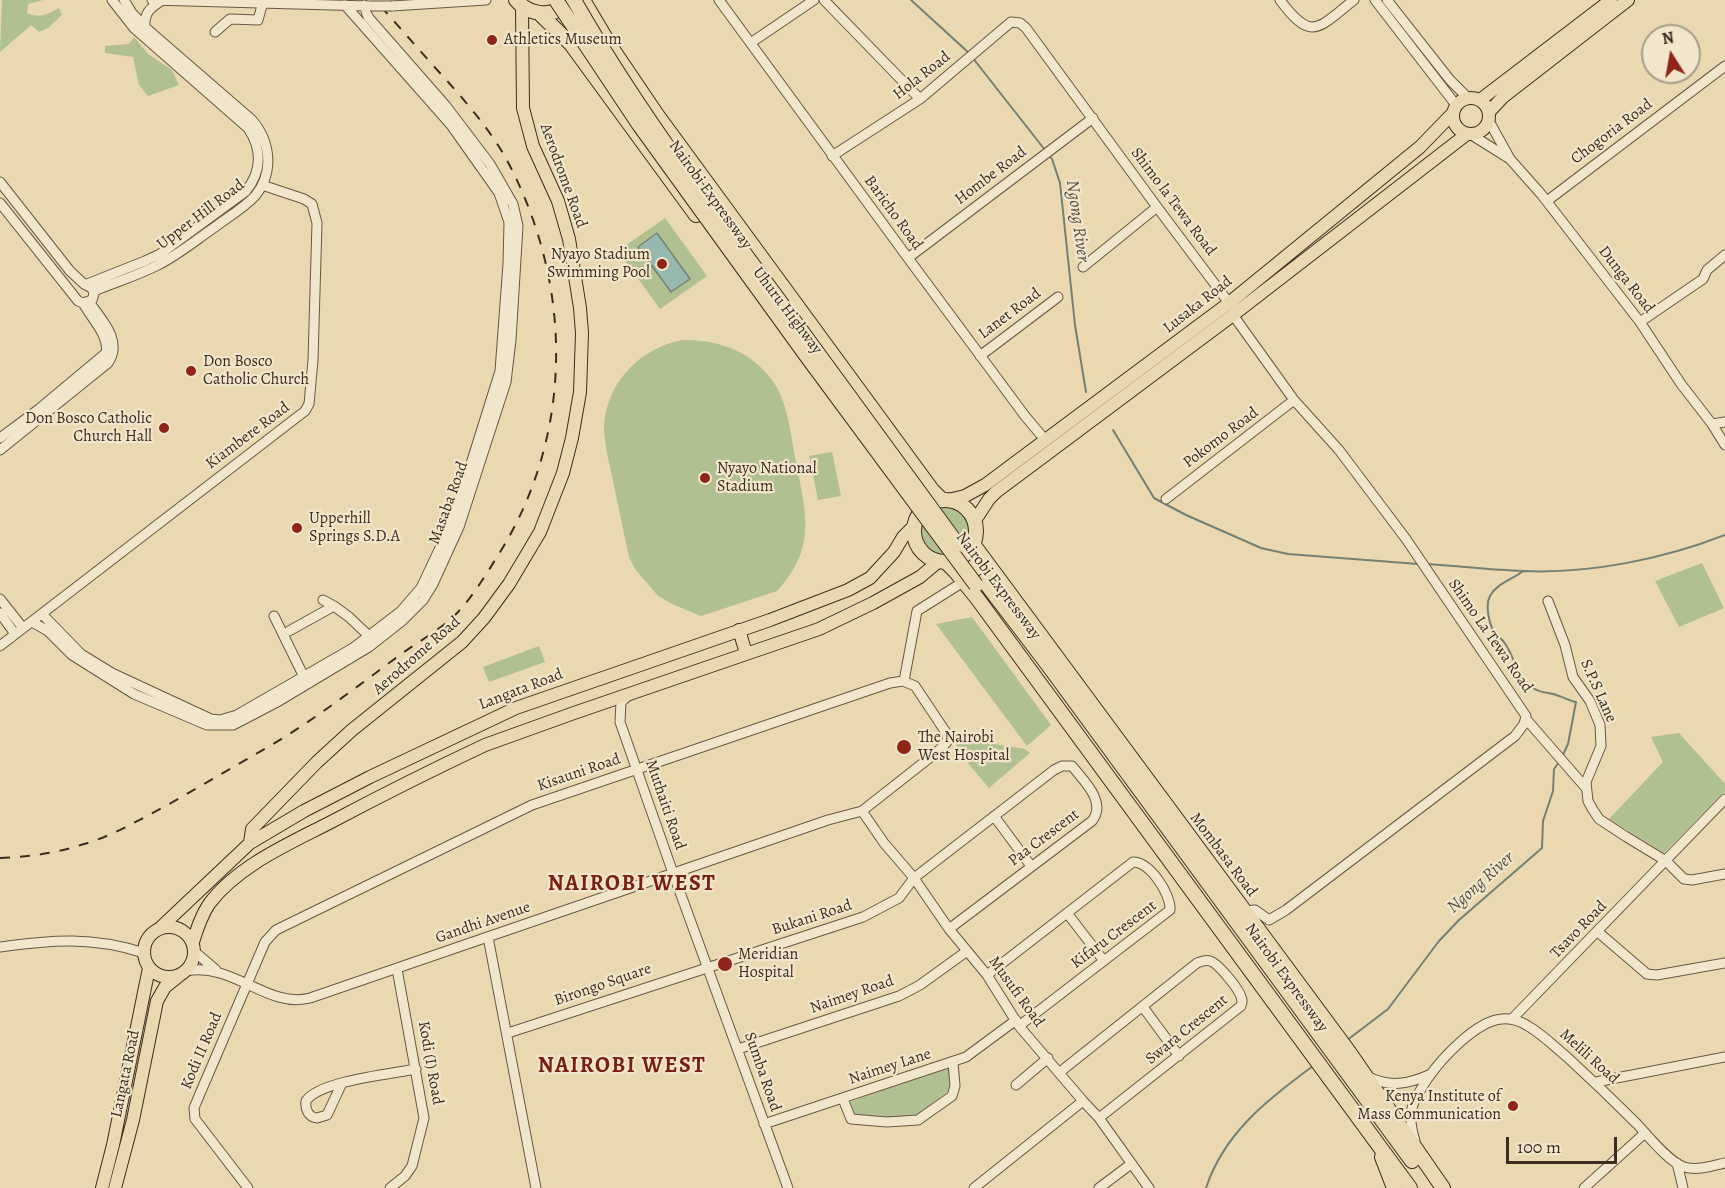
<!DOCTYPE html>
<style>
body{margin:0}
#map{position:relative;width:1725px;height:1188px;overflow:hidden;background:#e9d8b0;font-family:Alegreya,serif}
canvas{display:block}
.north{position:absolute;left:1641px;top:24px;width:60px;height:60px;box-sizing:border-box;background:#f1e6cc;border:2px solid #a99c87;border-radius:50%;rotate:349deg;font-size:16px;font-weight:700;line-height:24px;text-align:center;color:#3e2d1f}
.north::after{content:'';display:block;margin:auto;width:21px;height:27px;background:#8f2418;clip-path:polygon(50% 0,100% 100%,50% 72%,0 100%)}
.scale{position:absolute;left:1506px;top:1137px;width:111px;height:27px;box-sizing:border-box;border:3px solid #3e2d1f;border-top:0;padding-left:8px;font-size:18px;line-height:21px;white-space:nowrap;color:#3e2d1f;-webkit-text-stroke:4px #f1e6cc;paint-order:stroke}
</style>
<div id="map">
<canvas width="1725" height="1188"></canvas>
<div class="north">N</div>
<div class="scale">100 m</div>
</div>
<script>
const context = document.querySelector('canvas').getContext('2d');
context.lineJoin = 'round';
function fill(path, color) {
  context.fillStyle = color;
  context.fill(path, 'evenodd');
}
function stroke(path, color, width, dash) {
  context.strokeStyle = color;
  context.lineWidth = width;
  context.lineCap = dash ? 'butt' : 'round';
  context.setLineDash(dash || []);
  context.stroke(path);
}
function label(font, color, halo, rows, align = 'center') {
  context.font = font + ' Alegreya,serif';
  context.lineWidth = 4.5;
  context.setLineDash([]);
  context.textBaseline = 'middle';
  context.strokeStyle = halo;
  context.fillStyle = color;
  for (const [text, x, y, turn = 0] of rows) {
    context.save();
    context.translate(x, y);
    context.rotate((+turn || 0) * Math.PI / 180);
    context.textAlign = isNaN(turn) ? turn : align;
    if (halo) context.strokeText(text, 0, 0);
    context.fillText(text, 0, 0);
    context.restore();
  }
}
fill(new Path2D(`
 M 2,0 L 43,0 L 28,4 L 27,13 C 39,19 48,14 59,8 L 62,15 L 48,28 L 39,32 L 31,25 L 0,52 Z
 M 134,37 L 148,54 L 172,70 L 179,85 L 148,96 L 139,85 L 133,57 L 105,53 L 105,46 L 129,44 Z
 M 665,218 L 707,276 L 660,309 L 618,251 Z
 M 682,340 C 720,339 756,353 776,386 C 789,408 791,438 796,462 C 806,515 817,547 777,591 L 701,616 L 672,604 L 658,596 L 635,569 L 629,557 L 606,448 L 604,431 C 604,385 638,349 682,340 Z
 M 832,452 L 841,496 L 818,500 L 809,456 Z
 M920 531a25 25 0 1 1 50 0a25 25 0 1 1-50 0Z
 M 1702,563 L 1724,608 L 1679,627 L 1655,581 Z
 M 972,617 L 1051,725 L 1027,746 L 936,624 Z
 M 539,646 L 545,662 L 489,682 L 483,667 Z
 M 1679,733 L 1725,784 L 1725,791 L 1664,853 L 1609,819 L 1663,762 L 1651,737 Z
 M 958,738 L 1025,749 L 1030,753 L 989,788 L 956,749 Z
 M 953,1062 L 953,1087 L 914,1118 L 851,1116 L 850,1102 L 932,1072 Z`), '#b0c090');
const water = new Path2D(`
 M 657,233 L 690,279 L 671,292 L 638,247 Z`);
fill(water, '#97b9ad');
stroke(water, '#738174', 1.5);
stroke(new Path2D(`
 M 911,0 L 969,53
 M 972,57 L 1045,150
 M 1048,154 L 1052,159 L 1060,183 L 1075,325 L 1086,392
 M 1113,430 L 1154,498 L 1186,515 L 1261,548 L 1288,554 L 1418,564
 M 1427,564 C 1459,566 1491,570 1523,571 C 1589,574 1664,559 1725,535
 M 1523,571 C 1512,580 1497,583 1490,596 C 1485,605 1489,623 1494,632 C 1497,636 1501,638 1504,642 C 1517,660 1512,671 1533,688 C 1542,694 1550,692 1559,696 C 1566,698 1569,701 1576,702 L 1568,744 L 1562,757
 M 1346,1041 L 1388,1009 L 1439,941 L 1459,920 L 1542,848 L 1543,821 L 1553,791 L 1554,769 L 1559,762
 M 1206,1188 C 1224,1133 1268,1099 1313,1066`), '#738174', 2);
const minor = new Path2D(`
 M 152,0 L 368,6
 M 719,0 L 908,258 L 1025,416 L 1046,441
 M 824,0 L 920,99
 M 1280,0 C 1312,43 1318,28 1354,0
 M 1375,0 L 1456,105
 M 1387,0 L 1450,80 L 1468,98
 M 392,6 L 486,0
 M 145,27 C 144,13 150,8 161,1
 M 215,32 L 230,19 L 258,20 L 263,2
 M 752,42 L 814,0
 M 1489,121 L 1510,159 L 1541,194 L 1640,322 L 1681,384 L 1712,424 L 1725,445
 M 1470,134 L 1510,159
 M 832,156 L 920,99 L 1011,22 L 1020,23 L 1026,28 L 1157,207 L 1229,303
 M 0,182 L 70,271 L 84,284 L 92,288 L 94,294 L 92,300 L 83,303 L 78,301 L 0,203
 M 1547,201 L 1725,66
 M 908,258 L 1093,118
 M 1083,267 L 1157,207
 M 87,284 L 145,261 L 160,254 L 246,191 C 262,171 262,149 248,128 L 134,28 L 112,0
 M 94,291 C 115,282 137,276 158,265 C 178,255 196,240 215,227 C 228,217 244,208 255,196 C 274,173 271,142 252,120 L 147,29 L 132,13 L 124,0
 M 1233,315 L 1294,400 L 1339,450 L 1406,539 L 1526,716 L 1524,724 L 1515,736 L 1286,910 L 1269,920 L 1255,910 L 1244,911
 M 1640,322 L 1703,279 L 1707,270 L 1725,255
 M 980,356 L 1058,297
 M 1712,424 L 1725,422
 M 0,438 L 39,409 L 106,353 C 110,336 91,318 83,303
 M 0,450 L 108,363 C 123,341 102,320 89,302
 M 1166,499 L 1294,400
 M 0,599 L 23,628
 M 323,600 L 334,606
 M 1548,601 L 1565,645 L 1573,677 L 1590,701 L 1600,725 L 1601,746 L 1586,782 L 1588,801 L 1593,810 L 1599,819 L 1625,836 L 1666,861 L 1684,879 L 1692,880 L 1725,874
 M 0,613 L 15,634
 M 42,614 L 81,654 L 112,673 L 211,719 L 220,720 L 237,715 L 353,648 L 401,611 L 421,588 L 454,518 L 500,371 L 508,264 L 509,222 L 499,193 L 451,125 L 345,5
 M 274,616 L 306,681
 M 32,622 L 48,631 L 72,655 L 134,694 L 207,725 L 233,725 L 279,701 L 369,647 L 402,621 L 423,600 L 433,584 L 459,527 L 506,382 L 511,340 L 518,226 L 513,204 L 490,164 L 446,106 L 368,17 L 364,5
 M 289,631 L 334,606 L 349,617 L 369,636
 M 0,646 L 305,411 L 309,404 L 313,360 L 317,223 L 312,204 L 304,199 L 262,185
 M 904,681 L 917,611 L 963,582
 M 629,695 L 621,702 L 620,722 L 673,873 L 788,1188
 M 1526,719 L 1586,788
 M 862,811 L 884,843 L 914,878 L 949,929 L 987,975 L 1019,1026 L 1083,1101 L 1099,1118 L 1149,1188
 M 994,816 L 1031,866
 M 1067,913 L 1104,961
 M 1598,932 L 1647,974 L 1657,975 L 1725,963
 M 488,937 L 536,1188
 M 0,947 C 53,940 92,936 144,953
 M 195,952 L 216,970
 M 186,971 C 234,962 267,1009 310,998 L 828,820 L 862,811 L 937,752 L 947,742 L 947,734 L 915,686 L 903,681 L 890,683 L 532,805 L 276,930 L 265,942 L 199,1096 L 194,1108 L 195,1119 L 248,1188
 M 987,975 L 1133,862 C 1150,862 1171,894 1170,910 L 1019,1026
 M 1143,1007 L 1179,1056
 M 1512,1019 L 1725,799
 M 508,1033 L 863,917 L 899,898 L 914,878 L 1054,770 L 1062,766 L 1072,766 C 1084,781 1107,802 1092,821 L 949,929
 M 738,1049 L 899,996 L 920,985 L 967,951
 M 1060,1072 L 1197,963 C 1201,962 1205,959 1210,961 C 1218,963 1239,989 1241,997 C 1243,1001 1242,1001 1241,1006 L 1099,1118
 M 1367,1076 C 1389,1088 1409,1084 1431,1074
 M 1596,1082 L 1725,1057
 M 342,1083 L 327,1115 L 317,1118 C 308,1117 305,1109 306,1101 C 319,1081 391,1074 416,1069
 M 1016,1085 L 1048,1058
 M 843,1099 L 851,1119 L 887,1122 L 918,1120 L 952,1096 L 955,1086 L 953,1062
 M 764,1124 L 966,1057 L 1016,1020
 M 1415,1141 C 1406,1112 1412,1102 1428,1078 C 1442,1058 1476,1021 1502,1019 C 1511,1018 1520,1021 1528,1026 C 1542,1034 1555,1047 1567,1057 C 1591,1079 1614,1101 1637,1124 C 1648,1136 1669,1162 1684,1167 C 1697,1171 1712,1166 1725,1163
 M 1677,1163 L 1683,1188
 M 390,1188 L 405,1176 L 412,1166 L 424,1118 L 397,969
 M 974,1188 L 1083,1101
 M 1099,1188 L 1131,1164
 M 1584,1188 L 1645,1133`);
const major = new Path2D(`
 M1453 116a18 18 0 1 1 36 0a18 18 0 1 1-36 0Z
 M 1480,100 L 1611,0
 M 1489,112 L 1503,97 L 1628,0
 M 948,500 L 965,496 L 985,485 L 1229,303 L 1420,147 L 1452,114
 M 974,522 L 989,499 L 996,492 L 1233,315 L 1467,134
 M 739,630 L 746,653
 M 250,843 L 252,829 L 317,762 L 352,730 L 462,642 L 484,618 L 509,584 L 540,532 L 563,473 L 572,438 L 580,392 L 582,333 L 580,308 L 569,239 L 558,201 L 533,146 L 523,108 L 522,6
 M144 952a25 25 0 1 1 50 0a25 25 0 1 1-50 0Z
 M 159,929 L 250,843 L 304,811 L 370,777 L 516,708 L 770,620 L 848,590 L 870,578 L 894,552 L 903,537 L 914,526
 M 193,942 C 197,929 201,916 209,904 C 238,865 291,843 333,821 C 384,794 434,769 485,745 L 574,713 L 819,629 L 873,603 L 920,577 L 939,561
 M 102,1188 L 113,1145 L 149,968
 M 115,1188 L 133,1120 L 157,1001 L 165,987 L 180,975`);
const highway = new Path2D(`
 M 516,0 C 530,16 556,19 569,0
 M 583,0 L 611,47 L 657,115 L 932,490 L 942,500
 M 539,13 L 571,44 L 696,215
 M914 531a31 31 0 1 1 62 0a31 31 0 1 1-62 0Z
 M 973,544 L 1349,1052 L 1443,1188
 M 946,562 L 955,571 L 977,598 L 1410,1188
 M 984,581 L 1048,665 L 1412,1161
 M 1382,1157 L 1394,1188`);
stroke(minor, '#695843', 11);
stroke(major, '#3e2d1f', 14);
stroke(highway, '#3e2d1f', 16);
stroke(minor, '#f1e6cc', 9);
stroke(major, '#e9d8b0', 12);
stroke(highway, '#e9d8b0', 14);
stroke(new Path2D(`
 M 0,858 C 29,857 57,853 84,844 C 112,836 137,821 162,808 C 198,788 233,767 268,747 C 316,719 359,685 404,652 C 421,640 443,628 458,612 C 473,596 485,576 497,557 C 573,438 574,291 510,166 C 492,131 466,102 440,73 C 418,49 397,24 375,0`), '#3e2d1f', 2, [10, 10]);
const minorBridge = new Path2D(`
 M 370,6 L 392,6`);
const highwayBridge = new Path2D(`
 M 556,0 L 640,126 L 808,358 L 976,585
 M 574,0 C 632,102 703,197 773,292 C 835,376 896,461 958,545`);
stroke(minorBridge, '#695843', 11, []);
stroke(highwayBridge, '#3e2d1f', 16, []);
stroke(minorBridge, '#f1e6cc', 9);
stroke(highwayBridge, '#e9d8b0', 14);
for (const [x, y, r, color] of [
 [492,40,6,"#8f2418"],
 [662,264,6,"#8f2418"],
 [191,371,6,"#8f2418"],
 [164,428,6,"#8f2418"],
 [705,478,6,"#8f2418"],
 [297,528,6,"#8f2418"],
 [904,747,8,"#8f2418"],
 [725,964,8,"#8f2418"],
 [1513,1106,6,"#8f2418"]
]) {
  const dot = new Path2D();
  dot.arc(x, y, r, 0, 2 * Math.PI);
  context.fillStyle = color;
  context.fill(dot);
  stroke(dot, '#f1e6cc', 2);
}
label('16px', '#3e2d1f', '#f1e6cc', [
 ["Athletics Museum",504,40],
 ["Nyayo Stadium",650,255,"right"],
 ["Swimming Pool",650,273,"right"],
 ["Don Bosco",203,362],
 ["Catholic Church",203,380],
 ["Don Bosco Catholic",152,419,"right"],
 ["Church Hall",152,437,"right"],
 ["Nyayo National",717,469],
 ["Stadium",717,487],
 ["Upperhill",309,519],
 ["Springs S.D.A",309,537],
 ["The Nairobi",918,738],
 ["West Hospital",918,756],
 ["Meridian",738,955],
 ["Hospital",738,973],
 ["Kenya Institute of",1501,1097,"right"],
 ["Mass Communication",1501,1115,"right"]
], 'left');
label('16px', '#3e2d1f', '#f1e6cc', [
 ["Hola Road",922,76,-38],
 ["Chogoria Road",1612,132,-37],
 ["Aerodrome Road",563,176,70],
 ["Hombe Road",991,176,-37],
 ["Nairobi Expressway",710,195,54],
 ["Shimo la Tewa Road",1173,202,53],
 ["Baricho Road",893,213,54],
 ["Upper Hill Road",201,215,-37],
 ["Dunga Road",1626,280,52],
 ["Lusaka Road",1198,305,-38],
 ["Uhuru Highway",787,311,53],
 ["Lanet Road",1010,314,-37],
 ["Kiambere Road",248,436,-37],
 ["Pokomo Road",1221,438,-37],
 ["Masaba Road",449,503,-70],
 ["Nairobi Expressway",998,586,53],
 ["Shimo La Tewa Road",1490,636,55],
 ["Aerodrome Road",417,656,-41],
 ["Langata Road",521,690,-21],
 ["S.P.S Lane",1598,691,66],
 ["Kisauni Road",579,773,-19],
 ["Muthaiti Road",665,805,71],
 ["Paa Crescent",1044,838,-37],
 ["Mombasa Road",1223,855,53],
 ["Bukani Road",812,918,-18],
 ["Gandhi Avenue",483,923,-19],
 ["Tsavo Road",1579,930,-46],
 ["Kifaru Crescent",1114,935,-37],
 ["Nairobi Expressway",1286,978,54],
 ["Birongo Square",603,985,-19],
 ["Musufi Road",1016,992,54],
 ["Naimey Road",852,995,-19],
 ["Swara Crescent",1187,1030,-39],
 ["Kodi II Road",202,1051,-67],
 ["Melili Road",1589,1057,42],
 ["Kodi (I) Road",430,1063,80],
 ["Naimey Lane",890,1067,-18],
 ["Sumba Road",762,1072,71],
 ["Langata Road",126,1074,-78]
]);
label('italic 18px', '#545042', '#f1e6cc', [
 ["Ngong River",1077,221,82],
 ["Ngong River",1481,883,-42]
]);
context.letterSpacing = '1.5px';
label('bold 22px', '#7a1f14', '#f1e6cc', [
 ["NAIROBI WEST",632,885],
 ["NAIROBI WEST",622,1067]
]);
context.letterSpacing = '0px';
</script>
